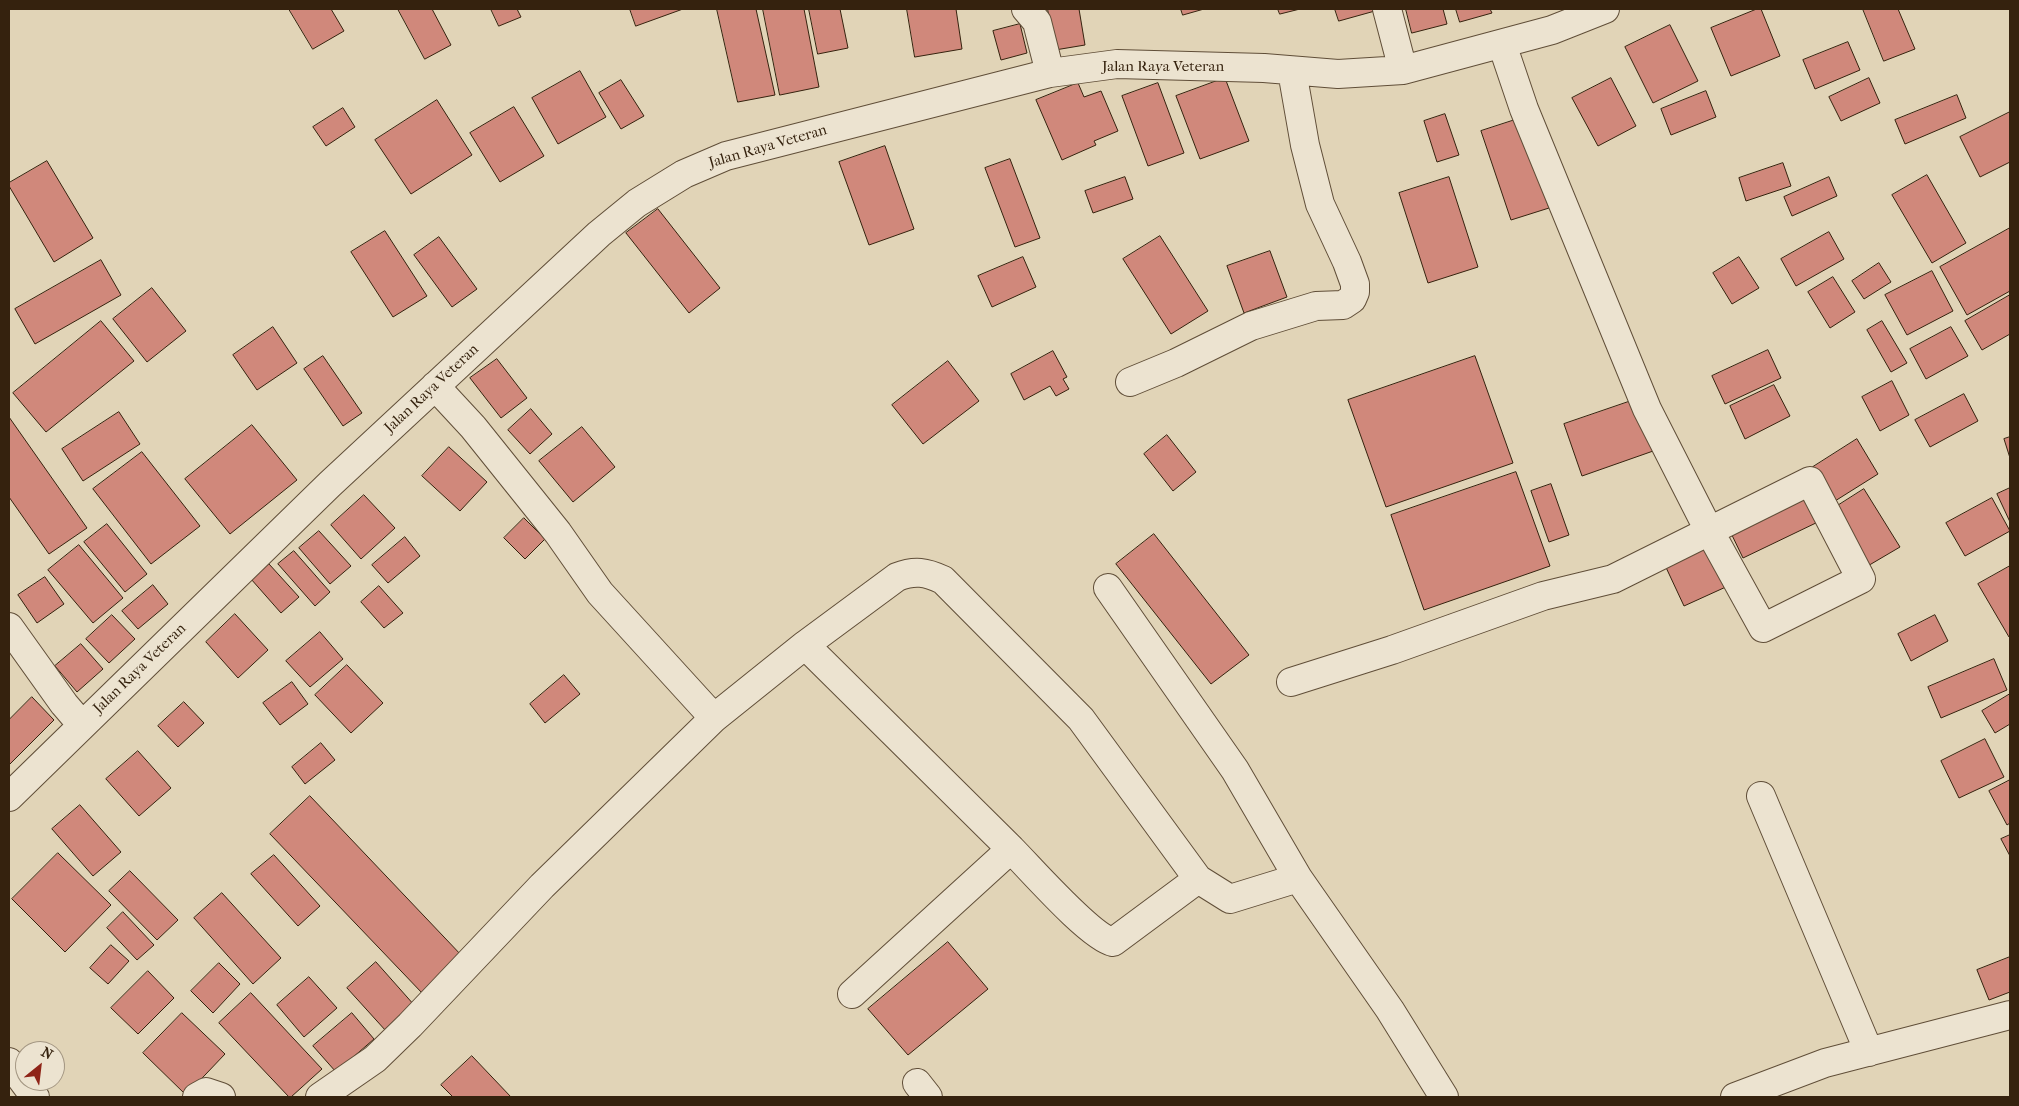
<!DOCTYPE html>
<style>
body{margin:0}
#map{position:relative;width:2019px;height:1106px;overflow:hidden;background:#e1d4b7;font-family:"IM FELL French Canon",serif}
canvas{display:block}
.frame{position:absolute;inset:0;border:10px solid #35220e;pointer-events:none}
.north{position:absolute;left:15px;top:1041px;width:50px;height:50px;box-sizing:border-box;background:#ece3d0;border:1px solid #a39682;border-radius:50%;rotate:29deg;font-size:14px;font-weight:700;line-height:20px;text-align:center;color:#35220e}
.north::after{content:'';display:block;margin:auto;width:18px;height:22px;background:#8f2418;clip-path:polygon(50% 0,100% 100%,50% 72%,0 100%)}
</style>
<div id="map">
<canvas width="2019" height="1106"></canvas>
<div class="frame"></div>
<div class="north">N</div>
</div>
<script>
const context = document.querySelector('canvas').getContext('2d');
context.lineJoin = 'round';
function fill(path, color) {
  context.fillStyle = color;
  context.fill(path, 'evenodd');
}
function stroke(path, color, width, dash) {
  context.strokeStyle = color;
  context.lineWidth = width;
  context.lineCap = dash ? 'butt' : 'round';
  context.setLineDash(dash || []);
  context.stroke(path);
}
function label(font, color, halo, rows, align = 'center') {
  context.font = font + ' "IM FELL French Canon",serif';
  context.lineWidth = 5;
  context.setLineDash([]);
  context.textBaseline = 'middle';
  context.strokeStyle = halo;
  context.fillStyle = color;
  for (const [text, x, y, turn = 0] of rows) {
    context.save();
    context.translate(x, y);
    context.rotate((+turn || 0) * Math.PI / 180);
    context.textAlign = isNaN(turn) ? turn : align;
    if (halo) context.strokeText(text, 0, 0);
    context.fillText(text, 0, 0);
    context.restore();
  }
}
const building = new Path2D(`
 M 289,9 L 331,9 L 344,31 L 313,49 Z
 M 398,9 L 432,9 L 451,45 L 425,59 Z
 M 491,9 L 517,9 L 521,17 L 499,26 Z
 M 630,9 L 683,9 L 636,26 Z
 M 717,9 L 756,9 L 775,95 L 738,102 Z
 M 763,9 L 804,9 L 819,87 L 780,95 Z
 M 809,9 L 840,9 L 848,48 L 818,54 Z
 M 907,9 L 956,9 L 962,49 L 915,57 Z
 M 1048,9 L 1079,9 L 1085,45 L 1055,50 Z
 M 1181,9 L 1204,9 L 1183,15 Z
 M 1278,9 L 1300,9 L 1280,14 Z
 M 1335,9 L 1382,9 L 1339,21 Z
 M 1406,9 L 1443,9 L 1447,24 L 1412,33 Z
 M 1456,9 L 1490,9 L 1492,13 L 1460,22 Z
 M 1757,9 L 1761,9 L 1780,56 L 1731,76 L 1711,28 Z
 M 1863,9 L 1898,9 L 1915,49 L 1884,61 Z
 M 1020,24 L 1027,53 L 1001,60 L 993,31 Z
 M 1670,25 L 1698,81 L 1653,103 L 1625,47 Z
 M 1848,42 L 1860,70 L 1815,89 L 1803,60 Z
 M 580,71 L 606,117 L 558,144 L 532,98 Z
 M 1225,78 L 1249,141 L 1200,159 L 1176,96 Z
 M 1611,78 L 1636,126 L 1598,146 L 1572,98 Z
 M 1869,78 L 1880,103 L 1841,121 L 1829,97 Z
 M 621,80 L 644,116 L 621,129 L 599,93 Z
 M 1078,83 L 1084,97 L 1101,91 L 1118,131 L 1094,141 L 1096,145 L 1062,160 L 1036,100 Z
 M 1158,83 L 1184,153 L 1148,166 L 1122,96 Z
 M 1706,91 L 1716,117 L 1671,135 L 1661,109 Z
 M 1957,95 L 1966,118 L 1905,144 L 1895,120 Z
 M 437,100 L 472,155 L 411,194 L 375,140 Z
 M 514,107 L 544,156 L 500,182 L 470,133 Z
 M 343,108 L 355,127 L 326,146 L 313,127 Z
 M 2010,112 L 2010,162 L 1980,177 L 1960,137 Z
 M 1445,114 L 1459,155 L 1437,162 L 1424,121 Z
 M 1518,119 L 1549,208 L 1511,220 L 1481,131 Z
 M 885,146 L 914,229 L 869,245 L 839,162 Z
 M 1010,159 L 1040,238 L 1015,247 L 985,168 Z
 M 47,161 L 93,238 L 54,262 L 9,186 L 9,183 Z
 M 1783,163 L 1791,186 L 1746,201 L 1739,178 Z
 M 1927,175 L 1966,243 L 1932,263 L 1892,195 Z
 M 1125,177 L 1133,199 L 1093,213 L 1085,191 Z
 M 1449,177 L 1478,267 L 1428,283 L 1399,193 Z
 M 1829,177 L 1837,196 L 1792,216 L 1784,197 Z
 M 658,209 L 720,288 L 689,313 L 626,233 Z
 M 2010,228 L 2010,291 L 1967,315 L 1940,267 Z
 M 385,231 L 427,296 L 393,317 L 351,252 Z
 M 1829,232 L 1844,259 L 1796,286 L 1781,259 Z
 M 1160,236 L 1208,311 L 1171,334 L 1123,259 Z
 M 439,237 L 477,289 L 452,307 L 414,255 Z
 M 1270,251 L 1287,297 L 1244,313 L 1227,266 Z
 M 1023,257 L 1036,287 L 992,307 L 978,276 Z
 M 1739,257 L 1759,288 L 1732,304 L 1713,273 Z
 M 101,260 L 121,295 L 35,344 L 15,309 Z
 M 1879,263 L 1891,282 L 1864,299 L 1852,281 Z
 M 1932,271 L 1953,311 L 1907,335 L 1885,295 Z
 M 1833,277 L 1855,312 L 1830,328 L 1808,292 Z
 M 152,288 L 186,331 L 147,362 L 113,319 Z
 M 2010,295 L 2010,334 L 1982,350 L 1965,321 Z
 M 101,321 L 134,361 L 46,432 L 13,393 Z
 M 1882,321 L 1907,363 L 1891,372 L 1867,330 Z
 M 273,327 L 297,363 L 257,390 L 233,355 Z
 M 1951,327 L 1968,356 L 1926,379 L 1910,349 Z
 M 1768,350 L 1781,378 L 1725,404 L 1712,376 Z
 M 1053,351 L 1067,377 L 1063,379 L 1069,389 L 1056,396 L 1050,386 L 1024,400 L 1011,374 Z
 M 323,356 L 362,413 L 343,426 L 304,369 Z
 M 1475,356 L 1513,463 L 1386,507 L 1348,400 Z
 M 497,359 L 527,398 L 501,418 L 470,378 Z
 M 948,361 L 979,401 L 923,444 L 892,405 Z
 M 1892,381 L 1909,415 L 1880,431 L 1862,397 Z
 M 1774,385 L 1790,416 L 1745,439 L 1730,406 Z
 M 1964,394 L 1978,421 L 1930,447 L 1915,420 Z
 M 1637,399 L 1656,450 L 1582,476 L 1564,424 Z
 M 531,409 L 552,434 L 530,454 L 508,430 Z
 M 119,412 L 140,444 L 83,481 L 62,449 Z
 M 9,417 L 87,528 L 49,554 L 9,497 Z
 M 252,425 L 297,480 L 230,534 L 185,479 Z
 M 582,427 L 615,467 L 573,502 L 539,461 Z
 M 1167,435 L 1196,472 L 1173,491 L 1144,454 Z
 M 2010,437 L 2010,458 L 2004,439 Z
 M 1857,439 L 1878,474 L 1835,501 L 1813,467 Z
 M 449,447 L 487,482 L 460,511 L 422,476 Z
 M 142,452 L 200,526 L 151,564 L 93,489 Z
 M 1516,472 L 1550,566 L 1424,610 L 1391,515 Z
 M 1551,484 L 1569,535 L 1549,542 L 1531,491 Z
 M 2010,488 L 2010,522 L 1997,494 Z
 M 1864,489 L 1900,547 L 1866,567 L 1831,510 Z
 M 1806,492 L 1820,521 L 1743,558 L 1729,529 Z
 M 364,495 L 395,528 L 361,559 L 331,525 Z
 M 1992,498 L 2010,531 L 1965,556 L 1946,523 Z
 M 524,518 L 545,539 L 525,559 L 504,538 Z
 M 107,524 L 147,574 L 125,592 L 84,542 Z
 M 319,531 L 351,566 L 330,584 L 299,548 Z
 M 1154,534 L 1249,655 L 1211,684 L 1116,564 Z
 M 405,537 L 420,556 L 388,583 L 372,565 Z
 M 1708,541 L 1728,586 L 1684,606 L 1663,561 Z
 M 79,545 L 123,598 L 93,623 L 48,570 Z
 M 294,551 L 330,592 L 315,606 L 278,564 Z
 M 269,564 L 299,597 L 281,613 L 251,579 Z
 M 2010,566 L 2010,637 L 2009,637 L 1978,584 Z
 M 45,577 L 64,604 L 37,623 L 18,595 Z
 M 153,585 L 168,604 L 138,629 L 122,611 Z
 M 379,586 L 403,613 L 384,628 L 361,602 Z
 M 235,614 L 268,650 L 238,678 L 206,642 Z
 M 112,615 L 135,639 L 109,663 L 86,639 Z
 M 1935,615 L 1948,641 L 1911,661 L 1898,634 Z
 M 320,632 L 343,659 L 310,687 L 286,661 Z
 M 81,644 L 103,669 L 77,692 L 55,666 Z
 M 1994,659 L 2007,690 L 1941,718 L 1928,687 Z
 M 347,665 L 383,703 L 351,733 L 315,695 Z
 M 564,675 L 580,694 L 545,723 L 530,704 Z
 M 292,682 L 308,704 L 280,725 L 263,703 Z
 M 2010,694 L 2010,724 L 1995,733 L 1982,711 Z
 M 32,697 L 54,720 L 9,765 L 9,720 Z
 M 184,702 L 204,723 L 178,747 L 158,726 Z
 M 1985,739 L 2004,777 L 1959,798 L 1941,761 Z
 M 321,743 L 335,760 L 305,784 L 292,767 Z
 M 138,751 L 171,788 L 139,816 L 106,779 Z
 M 2010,780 L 2010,823 L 2007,825 L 1989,791 Z
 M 310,796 L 463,957 L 423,994 L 270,834 Z
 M 80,805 L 121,852 L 93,876 L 52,829 Z
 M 2010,835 L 2010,856 L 2001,839 Z
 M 58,853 L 111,905 L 65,952 L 12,899 Z
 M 274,855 L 320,906 L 298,926 L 251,874 Z
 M 130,871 L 178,920 L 157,940 L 109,891 Z
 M 222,893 L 281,958 L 253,984 L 194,918 Z
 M 123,912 L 154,945 L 137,960 L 107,928 Z
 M 948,942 L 988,989 L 908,1055 L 868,1009 Z
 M 111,945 L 129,961 L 108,984 L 90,968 Z
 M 2010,957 L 2010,992 L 1989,1000 L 1977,970 Z
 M 376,962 L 415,1006 L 386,1031 L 347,988 Z
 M 219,963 L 240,984 L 213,1013 L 191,991 Z
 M 148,971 L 174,998 L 138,1034 L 111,1008 Z
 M 309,977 L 337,1008 L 304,1037 L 277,1005 Z
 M 251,993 L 322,1069 L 291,1097 L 289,1097 L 219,1023 Z
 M 182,1013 L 225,1054 L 186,1095 L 143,1053 Z
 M 352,1013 L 374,1039 L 336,1072 L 313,1046 Z
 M 472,1056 L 511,1097 L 453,1097 L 441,1085 Z`);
fill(building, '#d0887b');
stroke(building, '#35220e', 1);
const minor = new Path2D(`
 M 1026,9 L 1037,22 L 1050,73
 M 1387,9 L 1403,70
 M 1130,382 L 1176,363 L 1251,326 L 1316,306 L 1343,305 L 1352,299 L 1355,292 L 1355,284 L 1347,262 L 1320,204 L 1305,145 L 1292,71
 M 435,386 L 473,427 L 558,533 L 600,593 L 714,718
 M 1108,588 L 1235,770 L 1298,878 L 1390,1010 L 1444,1097
 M 9,627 L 64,704 L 82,725
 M 805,645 L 1011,849
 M 1291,682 L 1392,650 L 1543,596 L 1613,579 L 1810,481 L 1861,579 L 1763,628 L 1710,532 L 1703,519 L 1647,409 L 1524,109 L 1502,44
 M 1761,796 L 1869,1052
 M 9,797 L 330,484 L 599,234 L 637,203 L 684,174 L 726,156 L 1050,73 L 1117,64 L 1264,68 L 1338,74 L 1403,70 L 1552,30 L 1605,9
 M 852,994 L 1011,849 C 1031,869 1090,937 1113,942 L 1198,879
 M 9,1062 L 35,1097
 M 917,1083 L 928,1097
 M 197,1097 L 206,1092 L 221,1097
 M 320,1097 L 375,1059 L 410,1025 L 542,886 L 714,718 L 805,645 L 897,577 C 915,570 926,572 943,580 L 1081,719 L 1198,879 L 1230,899 L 1298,878
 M 1735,1097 L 1825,1063 L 2010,1015`);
stroke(minor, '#604e38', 30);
stroke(minor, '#ece3d0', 28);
label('15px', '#35220e', '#ece3d0', [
 ["Jalan Raya Veteran",1163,67],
 ["Jalan Raya Veteran",768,147,-16],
 ["Jalan Raya Veteran",432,389,-43],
 ["Jalan Raya Veteran",140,669,-44]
]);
</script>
